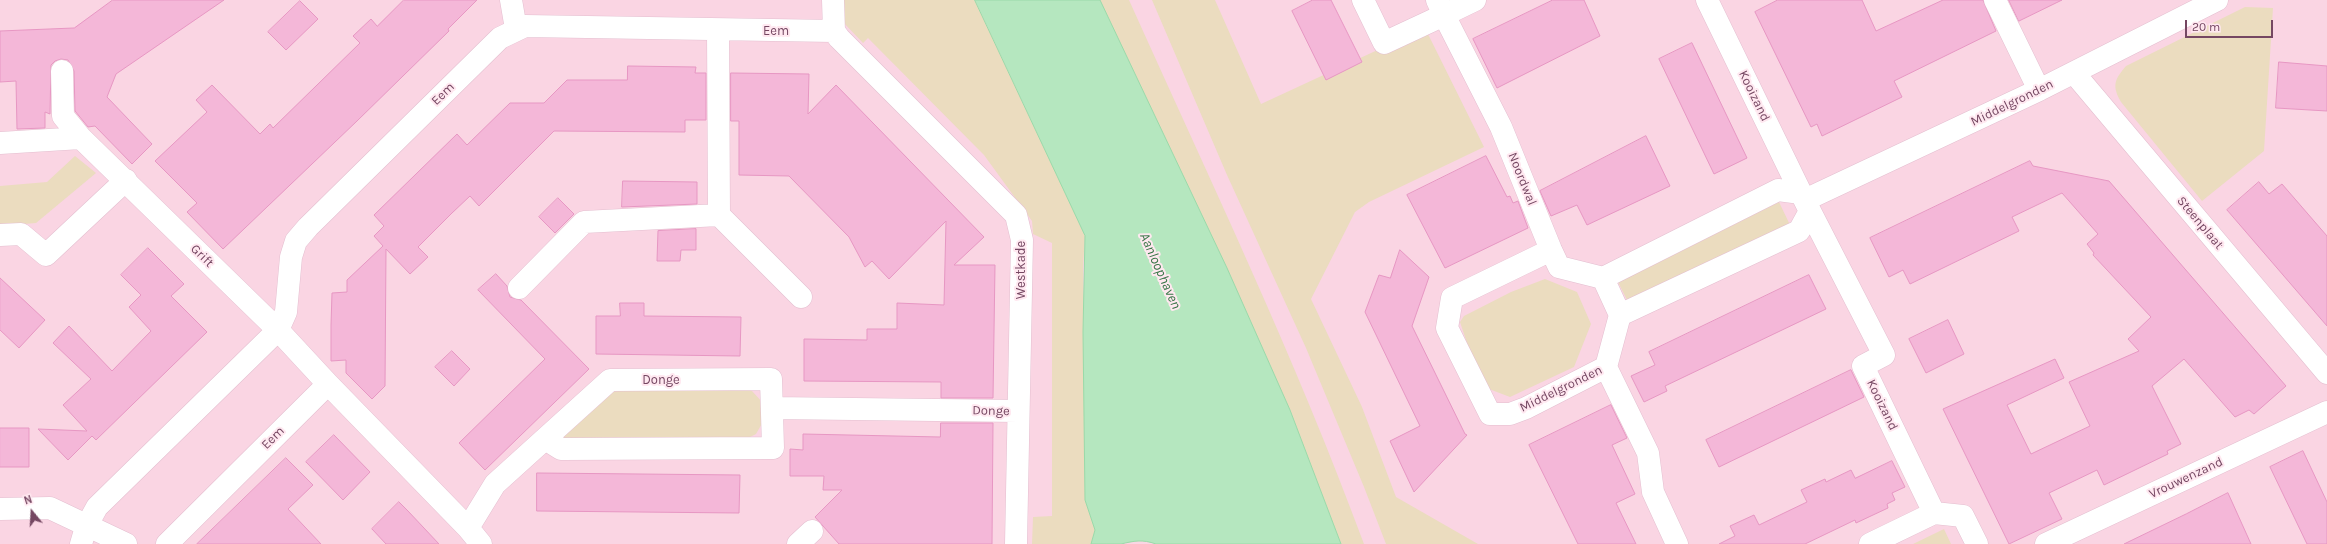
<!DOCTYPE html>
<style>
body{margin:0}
#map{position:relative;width:2327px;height:544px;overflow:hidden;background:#fde1ea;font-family:Karla,sans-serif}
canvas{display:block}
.north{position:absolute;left:12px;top:492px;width:40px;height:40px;-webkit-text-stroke:3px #ffe8f0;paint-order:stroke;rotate:342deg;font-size:11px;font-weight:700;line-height:16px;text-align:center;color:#754762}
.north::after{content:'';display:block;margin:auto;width:14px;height:18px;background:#754762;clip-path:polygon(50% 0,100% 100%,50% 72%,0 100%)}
.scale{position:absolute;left:2185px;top:20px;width:88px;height:18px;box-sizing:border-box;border:2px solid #754762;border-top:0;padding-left:5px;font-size:12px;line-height:14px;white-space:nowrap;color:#754762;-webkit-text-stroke:3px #ffe8f0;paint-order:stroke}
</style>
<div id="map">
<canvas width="2327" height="544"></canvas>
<div class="north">N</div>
<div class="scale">20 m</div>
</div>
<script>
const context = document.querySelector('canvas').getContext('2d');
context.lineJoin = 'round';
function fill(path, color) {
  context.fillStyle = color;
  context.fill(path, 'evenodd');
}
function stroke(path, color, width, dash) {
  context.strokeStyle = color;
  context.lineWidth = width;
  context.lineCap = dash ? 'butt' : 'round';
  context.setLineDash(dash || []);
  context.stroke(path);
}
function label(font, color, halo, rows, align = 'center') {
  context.font = font + ' Karla,sans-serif';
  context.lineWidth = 4;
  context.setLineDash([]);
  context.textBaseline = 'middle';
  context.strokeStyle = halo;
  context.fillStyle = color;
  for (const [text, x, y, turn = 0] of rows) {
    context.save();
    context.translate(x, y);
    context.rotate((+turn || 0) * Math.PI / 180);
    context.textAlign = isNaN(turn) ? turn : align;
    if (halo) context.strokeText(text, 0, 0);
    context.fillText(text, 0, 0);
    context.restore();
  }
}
fill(new Path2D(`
 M 0,0 L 2327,0 L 2327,544 L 0,544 Z`), '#fad5e3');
fill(new Path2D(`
 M 841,0 L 975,0 L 1085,236 L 1083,267 L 1085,500 L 1095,530 L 1091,544 L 1032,544 L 1033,517 L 1052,516 L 1052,243 L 1033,234 L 1032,221 L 984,155 L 868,38 L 863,43 L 843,22 Z
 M 1100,0 L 1129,0 C 1210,180 1296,359 1364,544 L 1341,544 L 1290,410 L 1227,268 Z
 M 1152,0 L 1215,0 L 1261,104 L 1425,28 L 1484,147 L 1369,202 L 1355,212 L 1311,299 L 1362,407 L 1396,497 L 1478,544 L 1386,544 L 1364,487 L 1306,348 L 1227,175 Z
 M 2245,7 L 2273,8 L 2264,151 L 2202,201 L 2121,102 C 2112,86 2114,80 2126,66 Z
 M 75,156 L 96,173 L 36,223 L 0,226 L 0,186 L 47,182 Z
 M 1779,202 L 1791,227 L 1628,302 L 1618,282 Z
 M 1545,279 L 1577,292 L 1591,324 L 1574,367 L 1510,397 L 1489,389 L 1468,346 L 1460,322 L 1464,316 L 1511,292 Z
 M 730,383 L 752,391 L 763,403 L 764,420 L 756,434 L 742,441 L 564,441 L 562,433 L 605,392 Z
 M 1944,529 L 1951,544 L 1913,544 Z`), '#ebdcbf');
const water = new Path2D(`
 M 975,0 L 1100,0 L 1227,268 L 1290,410 L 1341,544 L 1156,544 C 1142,539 1134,541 1121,544 C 1112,544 1101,544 1091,544 L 1095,530 L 1085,500 L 1083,332 L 1085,236 Z`);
fill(water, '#b5e7bf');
stroke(water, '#9adaa9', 1);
const building = new Path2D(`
 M 113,0 L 224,0 L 116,74 L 107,97 L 152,144 L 132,164 L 95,126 L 88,127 L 75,111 L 74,71 L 68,60 L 61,59 L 55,61 L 51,65 L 50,114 L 45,112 L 45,128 L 17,129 L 16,81 L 0,82 L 0,31 L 74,28 Z
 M 404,0 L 477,0 L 448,29 L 449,31 L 357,121 L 223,249 L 187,212 L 197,203 L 155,161 L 207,112 L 196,100 L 212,85 L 260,134 L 270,124 L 273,128 L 360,43 L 353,36 L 371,19 L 377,26 Z
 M 1313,0 L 1331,0 L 1362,62 L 1326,80 L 1292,11 Z
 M 1553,0 L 1584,0 L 1600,36 L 1497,88 L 1473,39 Z
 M 1778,0 L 1862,0 L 1876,31 L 1943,0 L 1983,0 L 1996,31 L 1894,81 L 1902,97 L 1822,136 L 1817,124 L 1811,127 L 1755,12 Z
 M 2009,0 L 2062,0 L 2019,21 Z
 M 300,1 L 318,19 L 286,50 L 268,32 Z
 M 1692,43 L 1747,158 L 1714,174 L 1659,59 Z
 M 2279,62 L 2327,66 L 2327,111 L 2276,108 Z
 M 628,66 L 696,67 L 695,73 L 706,73 L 706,120 L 685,120 L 685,132 L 554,131 L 479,206 L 470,196 L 452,213 L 418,247 L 428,257 L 410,274 L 386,249 L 385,386 L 372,399 L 346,373 L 346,360 L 331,361 L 331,325 L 332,293 L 347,292 L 347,280 L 383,246 L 374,236 L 384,226 L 374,215 L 457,134 L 467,145 L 510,103 L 544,103 L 567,80 L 627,80 Z
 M 731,73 L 809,74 L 808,114 L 836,85 L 984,237 L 954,265 L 995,265 L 993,398 L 941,398 L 941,382 L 804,381 L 804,339 L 867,340 L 867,329 L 897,329 L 897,303 L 944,305 L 946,221 L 889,279 L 872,261 L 865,267 L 849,237 L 789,176 L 739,175 L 739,121 L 731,121 Z
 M 1646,136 L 1670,186 L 1587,225 L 1577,205 L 1551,216 L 1540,191 Z
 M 1486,156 L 1507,197 L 1510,196 L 1513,203 L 1518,201 L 1528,228 L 1445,268 L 1407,195 Z
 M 2030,161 L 2033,166 L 2109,181 L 2286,386 L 2254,414 L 2249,410 L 2235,417 L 2184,359 L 2152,386 L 2181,444 L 2167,451 L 2168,454 L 2104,485 L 2097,470 L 2049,493 L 2062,519 L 2009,544 L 1943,409 L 2055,359 L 2064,378 L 2007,405 L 2031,454 L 2090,426 L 2069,382 L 2139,351 L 2128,339 L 2151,317 L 2093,255 L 2094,253 L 2087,244 L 2098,234 L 2062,193 L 2012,217 L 2019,231 L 1910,284 L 1903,270 L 1889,277 L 1870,238 Z
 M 623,181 L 697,182 L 697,204 L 622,207 Z
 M 2259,182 L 2269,194 L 2282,184 L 2327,236 L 2327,326 L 2227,210 Z
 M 558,198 L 574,214 L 555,233 L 539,217 Z
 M 696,229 L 696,250 L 681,250 L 680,261 L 657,261 L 658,231 Z
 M 148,248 L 184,284 L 171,296 L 207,332 L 96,440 L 92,436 L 68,460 L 38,429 L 87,431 L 63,405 L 91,379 L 53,343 L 69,326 L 112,371 L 151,331 L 129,307 L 141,295 L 121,275 Z
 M 1400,250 L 1429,277 L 1412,326 L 1465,434 L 1467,435 L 1414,492 L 1390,441 L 1420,426 L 1365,312 L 1379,275 L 1390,278 Z
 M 496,274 L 507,286 L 510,297 L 521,300 L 589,369 L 485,470 L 459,443 L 545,359 L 478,290 Z
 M 1809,275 L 1826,309 L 1665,386 L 1667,391 L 1644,402 L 1631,376 L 1655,365 L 1649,352 Z
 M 0,278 L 45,320 L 19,348 L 0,330 Z
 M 620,303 L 644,303 L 644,316 L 741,317 L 740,356 L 596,354 L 596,316 L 620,316 Z
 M 1948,320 L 1964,354 L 1926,373 L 1909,339 Z
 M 452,351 L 470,369 L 454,386 L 435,367 Z
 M 1851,370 L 1864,397 L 1719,467 L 1706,440 Z
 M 1611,405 L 1627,438 L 1612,445 L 1635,494 L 1616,503 L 1636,544 L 1578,544 L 1529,445 Z
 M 941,423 L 993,423 L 992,544 L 839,544 L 815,517 L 842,490 L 823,490 L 824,476 L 790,476 L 790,449 L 803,450 L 803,434 L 940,437 Z
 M 0,428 L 29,428 L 29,467 L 0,467 Z
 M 334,435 L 370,472 L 343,500 L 306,462 Z
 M 2303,451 L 2327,502 L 2327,544 L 2307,544 L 2270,467 Z
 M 286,458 L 313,485 L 288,509 L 321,544 L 197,544 Z
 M 1892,461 L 1905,487 L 1892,493 L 1895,500 L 1887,504 L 1888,508 L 1873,515 L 1856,523 L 1855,520 L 1805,544 L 1719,544 L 1735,536 L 1730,526 L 1754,515 L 1759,525 L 1807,502 L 1801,490 L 1825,479 L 1826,482 L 1851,470 L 1855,478 Z
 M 537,473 L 740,475 L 739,513 L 537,511 Z
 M 2228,493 L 2251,544 L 2124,544 L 2186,514 Z
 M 399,502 L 408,511 L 439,544 L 386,544 L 372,529 Z`);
fill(building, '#f4b7d8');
stroke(building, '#e797c3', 1);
const minor = new Path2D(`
 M 511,0 L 516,29
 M 833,0 L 834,31 L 839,38 L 1016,215 L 1022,240 L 1016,544
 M 1363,0 L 1384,43 L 1444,15 L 1437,0
 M 1475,0 L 1444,15 L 1501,127 L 1551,250 L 1559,267 L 1603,278
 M 1707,0 L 1801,193
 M 1995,0 L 2039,90
 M 718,30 L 719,215
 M 62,71 L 63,116 L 81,138
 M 2074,73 L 2327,373
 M 0,143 L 81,138 L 278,330 L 328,384 L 167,544
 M 1805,200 L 2039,90 L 2217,0
 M 1810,211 L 1884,355 L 1863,366 L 1934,513 L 1963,516 L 1977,544
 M 0,235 L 21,234 L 46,255 L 126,180
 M 1551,250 L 1452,298 L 1447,328 L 1490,414 L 1510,414 L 1526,408 L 1606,367 L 1620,315 L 1799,231 L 1810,211 L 1801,193 L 1778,190 L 1603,278
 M 1603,278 L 1620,315
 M 519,288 L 584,222 L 719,215 L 801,297
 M 1606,367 L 1648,453 L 1653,492 L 1677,544
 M 328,384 L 468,528 L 481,544
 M 772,408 L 1018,411
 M 0,509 L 50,508 L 126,544
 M 468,528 L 495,484 L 610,380 L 771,379 L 773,448 L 561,449 L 545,439
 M 81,544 L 86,527 L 97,507 L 278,330 L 286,312 L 291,257 L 296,241 L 308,227 L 500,38 L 525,26 L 834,31
 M 798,544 L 812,531
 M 1870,544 L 1934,513
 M 2046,544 L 2327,412`);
stroke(minor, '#e4bfd0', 23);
stroke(minor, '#fff', 22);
label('13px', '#754762', '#ffe8f0', [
 ["Eem",776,31],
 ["Eem",443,94,-44],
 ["Kooizand",1754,96,64],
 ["Middelgronden",2012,103,-26],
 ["Noordwal",1522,179,68],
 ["Steenplaat",2200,223,50],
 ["Grift",202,256,44],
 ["Westkade",1021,270,-90],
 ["Donge",661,380],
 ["Middelgronden",1561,389,-26],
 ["Kooizand",1882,405,64],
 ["Donge",991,411,1],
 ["Eem",273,438,-45],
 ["Vrouwenzand",2186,478,-25]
]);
label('italic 14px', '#377546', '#ffe8f0', [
 ["Aanloophaven",1160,271,66]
]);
</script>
